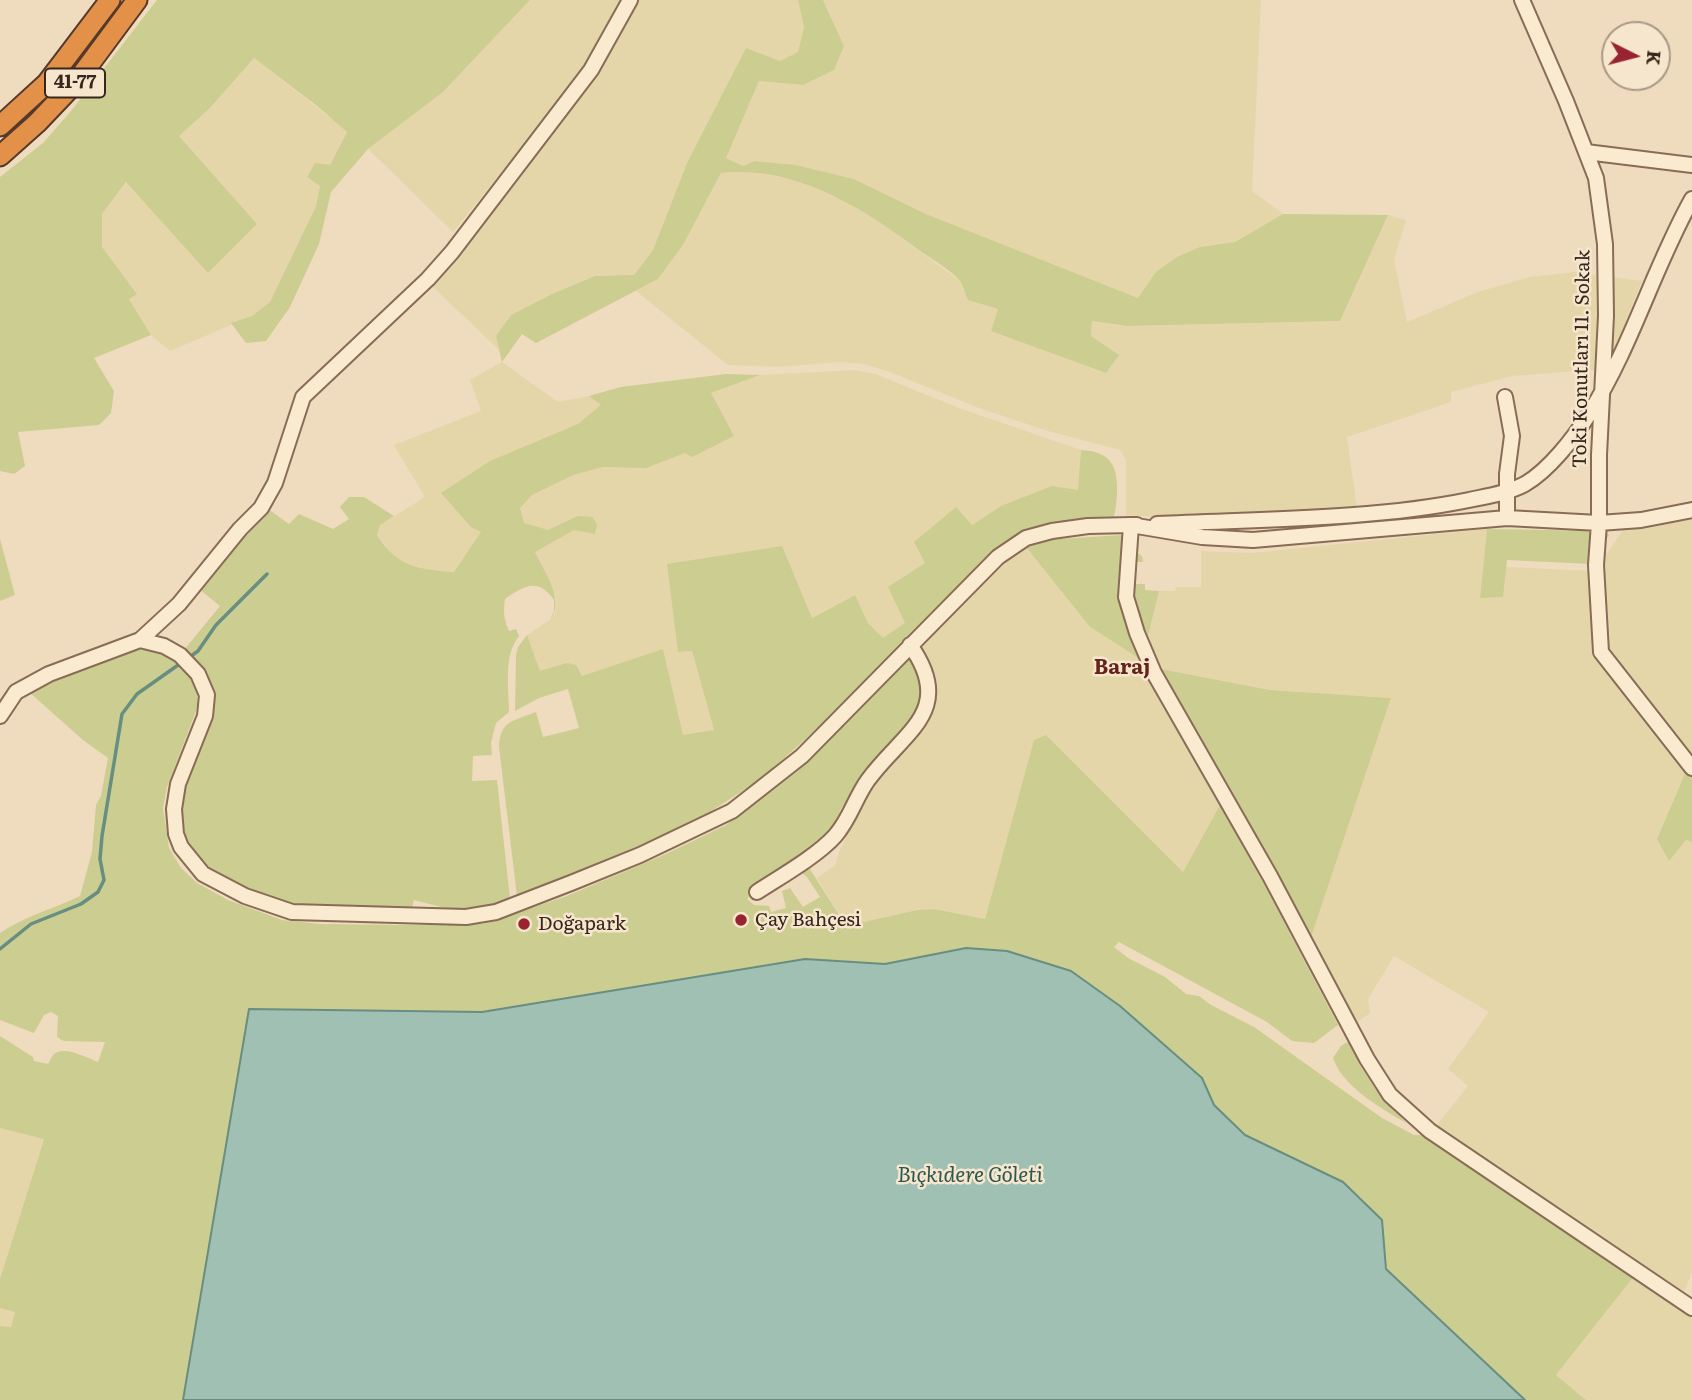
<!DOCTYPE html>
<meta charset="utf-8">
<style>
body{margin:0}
#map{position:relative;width:1692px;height:1400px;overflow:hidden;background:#efdbbd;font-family:Literata,serif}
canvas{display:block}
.north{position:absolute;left:1601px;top:21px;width:70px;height:70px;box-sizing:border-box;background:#f6e6cd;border:2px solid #a99986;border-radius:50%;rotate:96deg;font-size:19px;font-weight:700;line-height:28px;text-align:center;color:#36261b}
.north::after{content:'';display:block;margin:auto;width:24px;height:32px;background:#992430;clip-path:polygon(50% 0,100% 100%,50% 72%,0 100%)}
</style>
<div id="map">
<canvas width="1692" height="1400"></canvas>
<div class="north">K</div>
</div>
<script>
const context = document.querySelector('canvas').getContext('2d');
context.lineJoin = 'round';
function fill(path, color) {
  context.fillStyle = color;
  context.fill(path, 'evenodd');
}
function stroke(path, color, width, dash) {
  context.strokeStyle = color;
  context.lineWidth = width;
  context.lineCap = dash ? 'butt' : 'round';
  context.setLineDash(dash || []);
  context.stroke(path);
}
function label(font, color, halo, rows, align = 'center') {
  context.font = font + ' Literata,serif';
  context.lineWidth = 5;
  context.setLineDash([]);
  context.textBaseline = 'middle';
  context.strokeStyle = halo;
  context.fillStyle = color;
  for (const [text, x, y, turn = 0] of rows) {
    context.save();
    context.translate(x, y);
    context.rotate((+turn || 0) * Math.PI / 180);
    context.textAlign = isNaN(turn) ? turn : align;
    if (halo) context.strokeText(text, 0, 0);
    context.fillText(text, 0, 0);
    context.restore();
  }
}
fill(new Path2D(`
 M 530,0 L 621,0 L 582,73 L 453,232 L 368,149 L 443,92 Z
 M 636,0 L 798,0 L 804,27 L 798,52 L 780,61 L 746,49 L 687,163 L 653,250 L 634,275 L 595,276 L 552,294 L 511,315 L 496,336 L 499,350 L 430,284 L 452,261 L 558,127 L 587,85 Z
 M 823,0 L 1261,0 L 1252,191 L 1283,214 L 1235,242 L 1200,247 L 1138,298 L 926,214 L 854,179 L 796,165 L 754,161 L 743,166 L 725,157 L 759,81 L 803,85 L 844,46 Z
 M 254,58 L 347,131 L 330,165 L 307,176 L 320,186 L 316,206 L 270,302 L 252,316 L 170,351 L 151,335 L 129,299 L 136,293 L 102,247 L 102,214 L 127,182 L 256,224 L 179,136 L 210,108 Z
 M 747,171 L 796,180 L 844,200 L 889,229 L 959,280 L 968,300 L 998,309 L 991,331 L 1091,335 L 1092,321 L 1127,326 L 1340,321 L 1388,215 L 1406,220 L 1394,260 L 1407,322 L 1478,292 L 1530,277 L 1574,272 L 1642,281 L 1607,369 L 1512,376 L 1451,392 L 1451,402 L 1347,437 L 1357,509 L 1157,517 L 1126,515 L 1126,460 L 1120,450 L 1048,431 L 979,408 L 890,372 L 863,364 L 840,362 L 779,367 L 728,365 L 636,291 L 658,279 L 683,245 L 721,173 Z
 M 502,362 L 558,402 L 589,396 L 641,433 L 692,456 L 711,393 L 760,375 L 855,370 L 875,374 L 959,408 L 1081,450 L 1079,490 L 1001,506 L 972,525 L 915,542 L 926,563 L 905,624 L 883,639 L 868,623 L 854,595 L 812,618 L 679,652 L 692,651 L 714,730 L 683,736 L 663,650 L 582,676 L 540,671 L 527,635 L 550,620 L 555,614 L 557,600 L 534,552 L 454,572 L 419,569 L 396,559 L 377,535 L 380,525 L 425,497 L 394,445 L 481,411 L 470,380 Z
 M 1692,519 L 1692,757 L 1657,839 L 1686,839 L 1692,842 L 1692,1272 L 1684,1292 L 1585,1230 L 1436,1126 L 1468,1086 L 1448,1069 L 1489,1012 L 1394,956 L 1368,999 L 1370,1013 L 1356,1023 L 1311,937 L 1391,698 L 1270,690 L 1161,669 L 1148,636 L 1159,591 L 1175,591 L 1176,587 L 1201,587 L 1201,551 L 1251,553 L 1487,529 L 1480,597 L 1502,597 L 1505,567 L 1595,571 L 1623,530 Z
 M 1026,547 L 1090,627 L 1140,659 L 1220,805 L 1183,872 L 1034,741 L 985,919 L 934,909 L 917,910 L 846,926 L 817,878 L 835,865 L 840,850 L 873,782 L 934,693 L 931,667 L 920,652 L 920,645 L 992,572 Z
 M 0,1128 L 44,1138 L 0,1279 Z
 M 1635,1275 L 1692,1316 L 1692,1400 L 1586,1400 L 1556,1375 Z
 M 0,1308 L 15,1311 L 11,1327 L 0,1326 Z`), '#e5d6aa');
fill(new Path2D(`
 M 157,0 L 530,0 L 443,92 L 368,149 L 331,192 L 319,244 L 290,307 L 266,341 L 246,343 L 231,323 L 252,316 L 270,302 L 316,206 L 320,186 L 307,177 L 315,163 L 330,165 L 347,132 L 317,106 L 254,58 L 210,108 L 179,136 L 257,224 L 208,273 L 126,182 L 102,214 L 102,247 L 137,294 L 129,299 L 151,335 L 94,358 L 114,391 L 111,413 L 99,425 L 18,432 L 25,466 L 14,474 L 0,471 L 0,177 L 43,143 L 71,111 Z
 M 798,0 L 823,0 L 844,46 L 834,70 L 803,85 L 759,81 L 726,158 L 743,166 L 754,161 L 796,165 L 854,179 L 926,214 L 1138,298 L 1156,272 L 1177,257 L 1200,247 L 1235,242 L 1283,214 L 1388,215 L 1340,321 L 1127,326 L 1092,321 L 1091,336 L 1119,355 L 1106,373 L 991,331 L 998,309 L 968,300 C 965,294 963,285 959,280 C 950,269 928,257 916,248 C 859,206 794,165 721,173 L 683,245 L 658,279 L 536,343 L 522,334 L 502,362 L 496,336 L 511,315 L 552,294 L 595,276 L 634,275 L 653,250 L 687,163 L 746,48 L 780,61 L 798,52 L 804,27 Z
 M 726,374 L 760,375 L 711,393 L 734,436 L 692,457 L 685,453 L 646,468 L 603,467 L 573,475 L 532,495 L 520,508 L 524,523 L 548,530 L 578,516 L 592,517 L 597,524 L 595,534 L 574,530 L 535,552 C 544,572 566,601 550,620 L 554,611 L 554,600 C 538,577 524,586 505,599 C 503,612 504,620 509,631 L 516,629 L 519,636 C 503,656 509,687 509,712 L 496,723 L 491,743 L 492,755 L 473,756 L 472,781 L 497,780 L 510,899 L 487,905 L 453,910 L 414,900 L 412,908 L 295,905 L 240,887 L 201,863 L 187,845 L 182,831 L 179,809 L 182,792 L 207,731 L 215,698 L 208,677 L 184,650 L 220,606 L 199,589 L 249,527 L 268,509 L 289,524 L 299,514 L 333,529 L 349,519 L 340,507 L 349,497 L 364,497 L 394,516 L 380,525 L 377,535 C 398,568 418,569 454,572 L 481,532 L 471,527 L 441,493 L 490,461 L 578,424 L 601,405 L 589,396 L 621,387 Z
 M 1081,450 C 1113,452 1118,467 1117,496 C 1116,504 1116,511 1113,519 C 1068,523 1038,523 998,547 L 828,719 L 762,778 L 696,821 L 629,851 L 517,896 L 499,747 C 500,720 514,721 536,712 L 543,737 L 579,728 L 568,689 L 539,698 L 515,711 L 516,655 L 518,647 L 527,635 L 540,671 L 567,663 L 576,665 L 582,676 L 663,649 L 683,735 L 714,730 L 692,651 L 678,652 L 667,564 L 782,546 L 812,618 L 855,595 L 868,623 L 883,638 L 905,623 L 888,587 L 925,563 L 914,542 L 956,507 L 972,525 L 1001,506 L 1052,486 L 1078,490 Z
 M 1487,529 L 1606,531 L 1609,535 L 1591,564 L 1507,560 L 1503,597 L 1480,598 Z
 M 1123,535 L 1119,578 L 1122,610 L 1140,659 L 1090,627 L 1026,547 L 1045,540 Z
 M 0,539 L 15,595 L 0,601 Z
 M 1135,551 L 1142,556 L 1143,562 L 1136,562 L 1136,584 L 1145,584 L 1145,590 L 1159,591 L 1148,636 C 1132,599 1129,591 1135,551 Z
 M 134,649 L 147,649 L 170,656 L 191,678 L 197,690 L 198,706 L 167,787 L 163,808 L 169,848 L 181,868 L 197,883 L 228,900 L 282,920 L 320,924 L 404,925 L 483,924 L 502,918 L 567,896 L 666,854 L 726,825 L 796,772 L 911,656 L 923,679 L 921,709 L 856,788 L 842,807 L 830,831 L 819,844 L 754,889 L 747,899 L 754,905 L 769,906 L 771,912 L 786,908 L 782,891 L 790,888 L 803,907 L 820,897 L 807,877 L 799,871 L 808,866 L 846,926 L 917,910 L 934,909 L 985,919 L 1034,740 L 1046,735 L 1183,872 L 1220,805 L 1266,888 L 1338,1025 L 1314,1043 L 1292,1041 L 1267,1022 L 1119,942 L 1114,947 L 1128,958 L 1165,977 L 1186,994 L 1199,996 L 1211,1005 L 1254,1027 L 1382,1118 L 1414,1135 L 1424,1135 L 1635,1275 L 1556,1375 L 1586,1400 L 1525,1400 L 1386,1268 L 1382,1220 L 1313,1169 L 1245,1135 L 1214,1105 L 1202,1078 L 1120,1006 L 1071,971 L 966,948 L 885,964 L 805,959 L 482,1012 L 249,1009 L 183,1400 L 0,1400 L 0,1326 L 11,1327 L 15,1312 L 0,1308 L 0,1279 L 44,1139 L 0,1128 L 0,1036 L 33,1057 L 34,1061 L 48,1064 C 50,1061 51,1057 54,1054 C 64,1045 88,1058 98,1062 L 105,1042 L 64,1041 L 57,1037 L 58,1016 L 51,1012 L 44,1015 L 34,1033 L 0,1020 L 0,933 C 25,916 53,909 80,896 L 92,852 L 96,805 L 101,796 L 108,758 L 83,740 L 29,692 Z
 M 1161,669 L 1270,690 L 1391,698 L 1311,937 Z
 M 1692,757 L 1692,842 L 1686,840 L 1669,861 L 1657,839 Z
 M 1349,1041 L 1359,1064 L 1376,1090 L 1406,1123 C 1381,1108 1343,1087 1333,1058 L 1341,1046 Z`), '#cccd91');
const water = new Path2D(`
 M 966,948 L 1007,951 L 1071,971 L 1120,1006 L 1202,1078 L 1214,1105 L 1245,1135 L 1343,1182 L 1382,1220 L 1386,1269 L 1525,1400 L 183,1400 L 249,1009 L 482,1012 L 805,959 L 885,964 Z`);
fill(water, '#a1c0b4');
stroke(water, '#688e81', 2);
stroke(new Path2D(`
 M 187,659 L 198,651 L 216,625 L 267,574
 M 0,949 L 31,924 L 81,904 L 98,892 L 104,880 L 100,859 L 102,836 L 122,714 L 137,694 L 181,663`), '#688e81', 3.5);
const minor = new Path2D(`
 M 1522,0 L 1566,101 L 1596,178 L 1605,244 L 1606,316 L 1599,455 L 1599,523 L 1596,565 L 1601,652 L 1692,768
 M 1586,152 L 1692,165
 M 1505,397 L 1512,436 L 1507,474 L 1507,518
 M 1157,524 C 1258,519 1371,520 1469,500 C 1488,496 1508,493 1525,484 C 1549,470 1574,438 1589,414 C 1632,346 1653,269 1692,199
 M 1137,525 L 1131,525 L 1126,597 L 1137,633 L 1154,673 L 1270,876 L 1367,1059 L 1390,1095 L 1430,1131 L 1692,1308
 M 140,640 L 179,604 L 240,529 L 261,508 L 275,483 L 303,397 L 428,279 L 452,252 L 591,70 L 630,0
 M 0,716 L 16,692 L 49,674 L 140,640 L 164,646 L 180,655 L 198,674 L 207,695 L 205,716 L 178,784 L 174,809 L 176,834 L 181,847 L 203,874 L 245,896 L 292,912 L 466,917 L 496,912 L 571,883 L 640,855 L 732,811 L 802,756 L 998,557 L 1026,538 L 1052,531 L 1088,526 L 1131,525 L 1202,537 L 1253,540 L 1507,518 L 1599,523 L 1641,520 L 1692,510
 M 757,892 C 780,877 817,856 835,836 C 850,819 855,798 868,780 C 903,732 957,711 910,645`);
const highway = new Path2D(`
 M 0,126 L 47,83 L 110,0
 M 0,156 L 37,123 L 77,81 L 137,0`);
stroke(minor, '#886c56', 18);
stroke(highway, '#553a2b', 23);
stroke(minor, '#faead0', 14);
stroke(highway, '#e39149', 19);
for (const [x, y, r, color] of [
 [741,920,7,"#992430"],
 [524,924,7,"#992430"]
]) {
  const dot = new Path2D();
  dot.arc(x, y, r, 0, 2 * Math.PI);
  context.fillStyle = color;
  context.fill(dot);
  stroke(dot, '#f6e6cd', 2.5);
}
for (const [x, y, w] of [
 [75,83,60]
]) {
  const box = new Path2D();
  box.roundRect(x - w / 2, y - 14.5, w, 29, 5);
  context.fillStyle = '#f6e6cd';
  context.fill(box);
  stroke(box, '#36261b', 2);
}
label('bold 18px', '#36261b', null, [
 ["41-77",75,83]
]);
label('19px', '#36261b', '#f6e6cd', [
 ["Toki Konutları 11. Sokak",1582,359,-89]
]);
label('19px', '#36261b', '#f6e6cd', [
 ["Çay Bahçesi",755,920],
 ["Doğapark",538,924]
], 'left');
label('bold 21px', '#642219', '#f6e6cd', [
 ["Baraj",1122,668]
]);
label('italic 21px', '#2a5750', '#f6e6cd', [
 ["Bıçkıdere Göleti",970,1176]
]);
</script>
